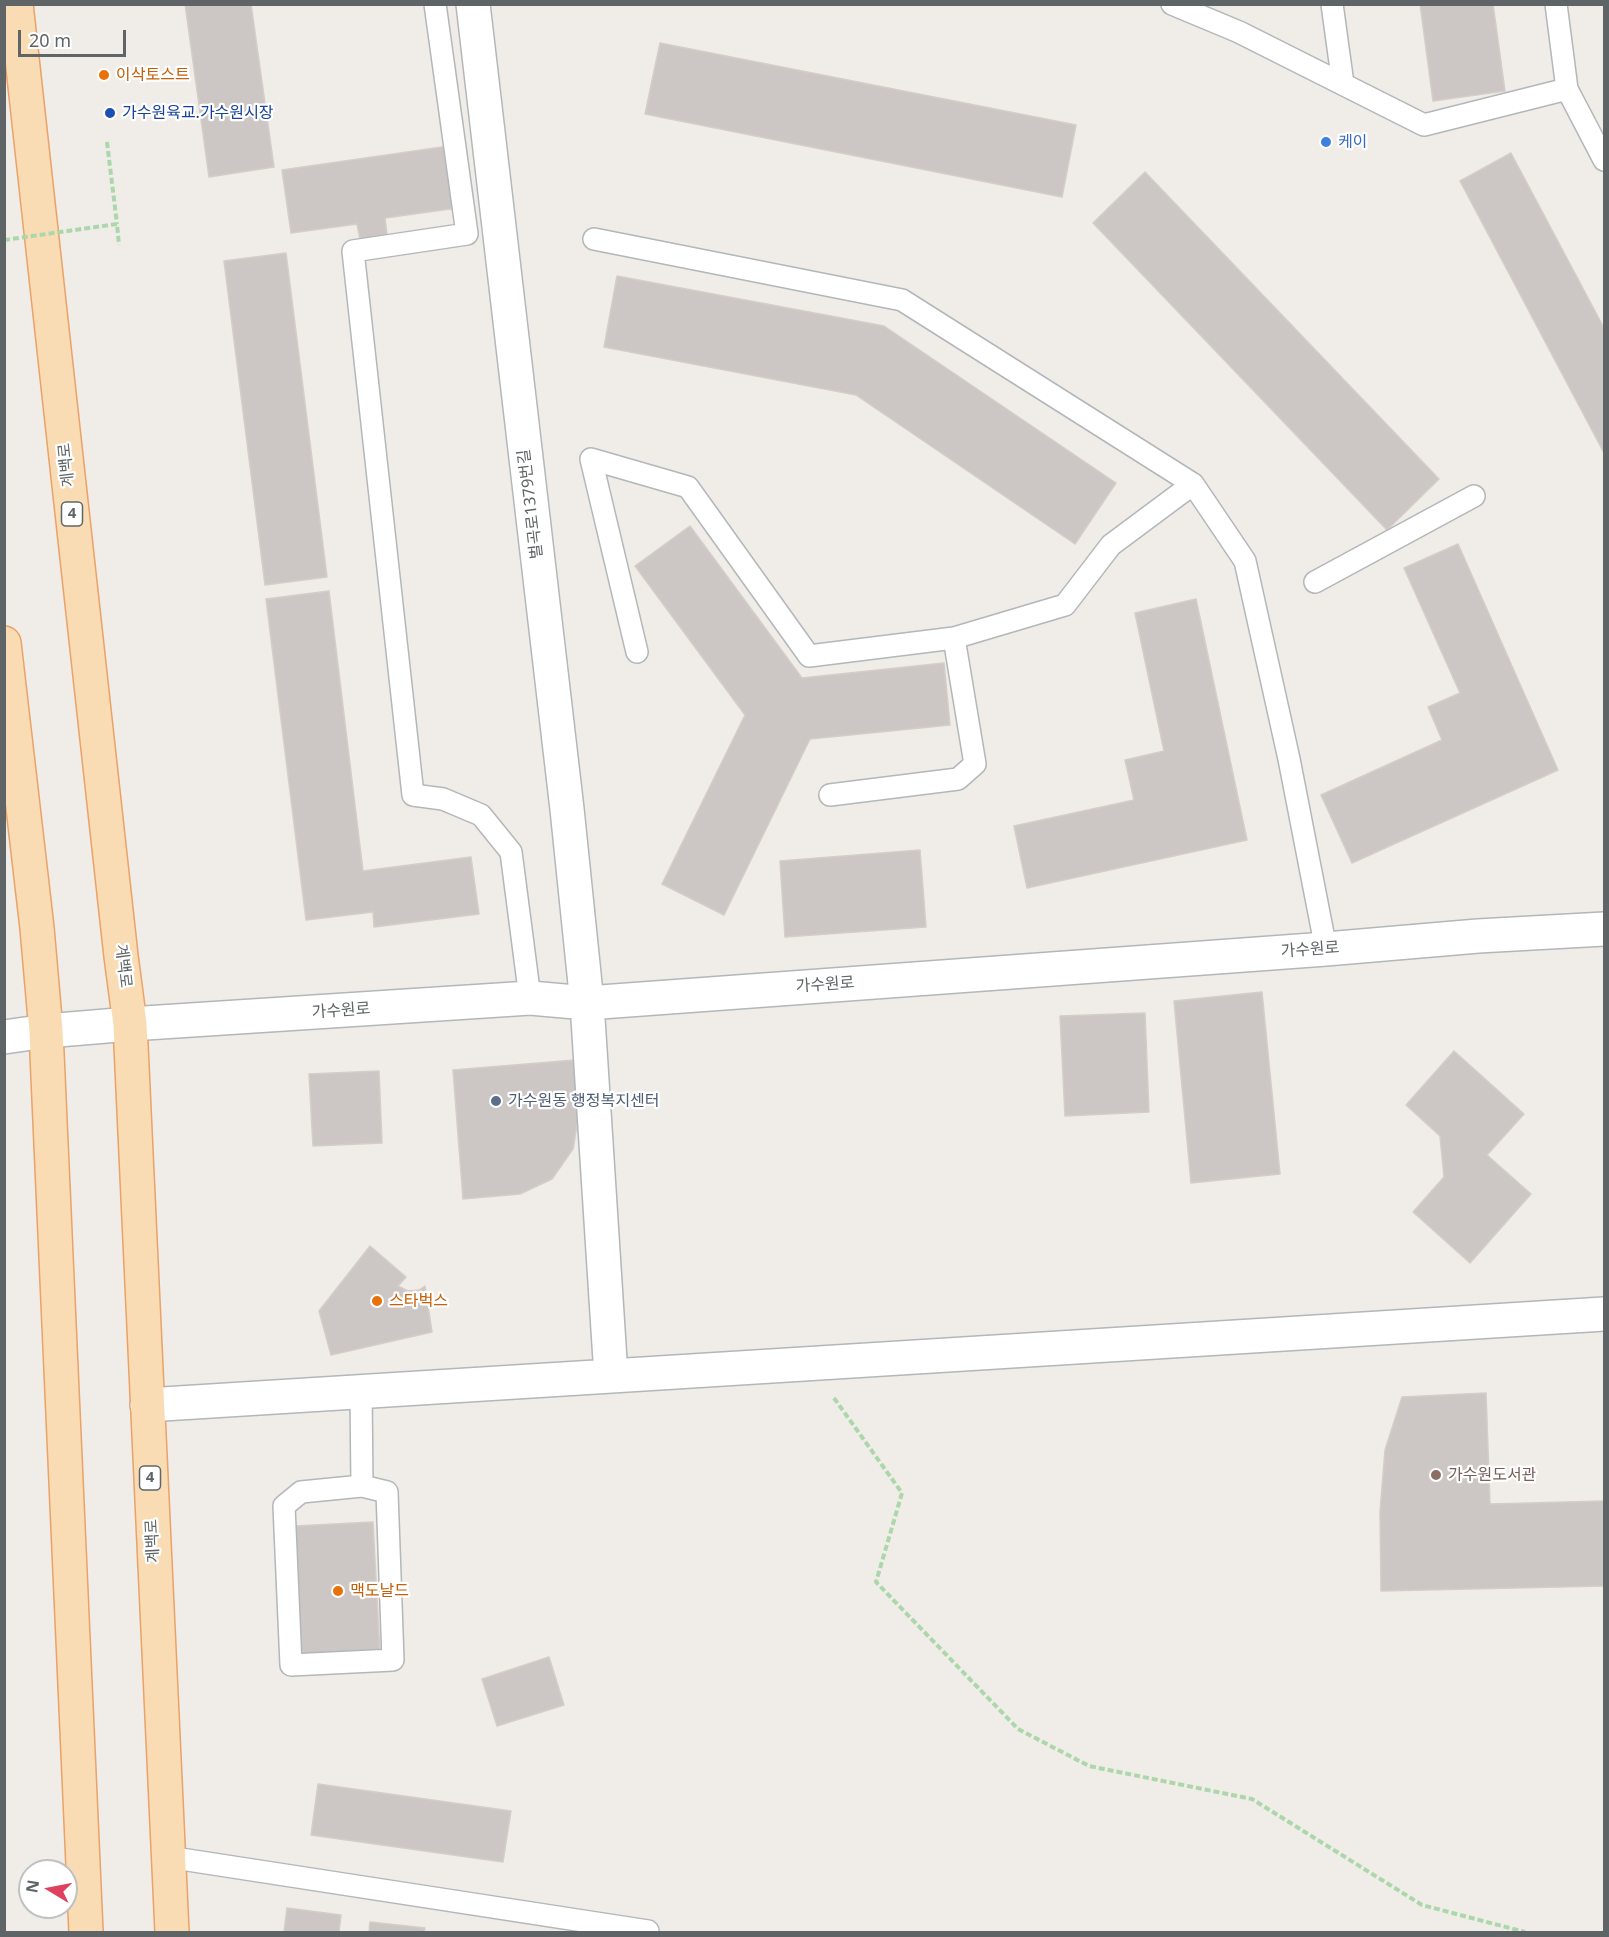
<!DOCTYPE html>
<meta charset="utf-8">
<style>
body{margin:0}
#map{position:relative;width:1609px;height:1937px;overflow:hidden;background:#f0ece8;font-family:"Noto Sans",sans-serif}
canvas{display:block}
.frame{position:absolute;inset:0;border:6px solid #5f6567;pointer-events:none}
.north{position:absolute;left:18px;top:1859px;width:60px;height:60px;box-sizing:border-box;background:#fff;border:2px solid #bfc1c2;border-radius:50%;rotate:280deg;font-size:16px;font-weight:700;line-height:24px;text-align:center;color:#5f6567}
.north::after{content:'';display:block;margin:auto;width:21px;height:27px;background:#df405f;clip-path:polygon(50% 0,100% 100%,50% 72%,0 100%)}
.scale{position:absolute;left:18px;top:30px;width:108px;height:27px;box-sizing:border-box;border:3px solid #5f6567;border-top:0;padding-left:8px;font-size:18px;line-height:21px;white-space:nowrap;color:#5f6567;-webkit-text-stroke:4px #fff;paint-order:stroke}
</style>
<div id="map">
<canvas width="1609" height="1937"></canvas>
<div class="frame"></div>
<div class="north">N</div>
<div class="scale">20 m</div>
</div>
<script>
const context = document.querySelector('canvas').getContext('2d');
context.lineJoin = 'round';
function fill(path, color) {
  context.fillStyle = color;
  context.fill(path, 'evenodd');
}
function stroke(path, color, width, dash) {
  context.strokeStyle = color;
  context.lineWidth = width;
  context.lineCap = dash ? 'butt' : 'round';
  context.setLineDash(dash || []);
  context.stroke(path);
}
function label(font, color, halo, rows, align = 'center') {
  context.font = font + ' "Noto Sans","Noto Sans KR",sans-serif';
  context.lineWidth = 4.5;
  context.setLineDash([]);
  context.textBaseline = 'middle';
  context.strokeStyle = halo;
  context.fillStyle = color;
  for (const [text, x, y, turn = 0] of rows) {
    context.save();
    context.translate(x, y);
    context.rotate((+turn || 0) * Math.PI / 180);
    context.textAlign = isNaN(turn) ? turn : align;
    if (halo) context.strokeText(text, 0, 0);
    context.fillText(text, 0, 0);
    context.restore();
  }
}
const building = new Path2D(`
 M 185,4 L 251,4 L 274,167 L 209,177 Z
 M 1420,4 L 1493,4 L 1505,91 L 1433,101 Z
 M 660,43 L 1076,125 L 1062,197 L 645,114 Z
 M 449,146 L 457,208 L 385,218 L 387,235 L 360,239 L 357,224 L 291,233 L 282,170 Z
 M 1511,153 L 1604,328 L 1604,453 L 1460,181 Z
 M 1145,172 L 1439,479 L 1387,530 L 1093,223 Z
 M 286,253 L 327,577 L 265,585 L 224,261 Z
 M 617,276 L 884,326 L 1116,483 L 1075,544 L 856,395 L 604,347 Z
 M 690,526 L 802,678 L 944,663 L 950,725 L 810,739 L 724,915 L 662,884 L 745,715 L 635,566 Z
 M 1458,544 L 1558,770 L 1352,863 L 1321,795 L 1442,740 L 1428,707 L 1460,693 L 1404,568 Z
 M 329,591 L 363,871 L 471,857 L 479,914 L 374,927 L 373,912 L 306,920 L 266,599 Z
 M 1196,599 L 1247,840 L 1027,888 L 1014,826 L 1134,800 L 1125,760 L 1164,751 L 1135,613 Z
 M 920,850 L 926,927 L 785,937 L 780,861 Z
 M 1262,992 L 1280,1174 L 1191,1183 L 1174,1001 Z
 M 1145,1013 L 1149,1112 L 1065,1116 L 1060,1016 Z
 M 1454,1051 L 1524,1114 L 1487,1155 L 1531,1194 L 1470,1263 L 1413,1212 L 1444,1177 L 1440,1136 L 1406,1105 Z
 M 575,1060 L 579,1114 L 573,1149 L 552,1179 L 520,1194 L 463,1199 L 453,1070 Z
 M 379,1071 L 382,1143 L 313,1146 L 309,1074 Z
 M 370,1246 L 406,1277 L 398,1286 L 408,1291 L 419,1290 L 425,1286 L 432,1332 L 331,1355 L 319,1311 Z
 M 1486,1393 L 1490,1504 L 1604,1501 L 1604,1586 L 1381,1591 L 1380,1512 L 1385,1450 L 1402,1397 Z
 M 373,1522 L 380,1655 L 302,1659 L 295,1526 Z
 M 549,1657 L 564,1705 L 497,1726 L 482,1679 Z
 M 318,1784 L 511,1811 L 503,1862 L 311,1835 Z
 M 287,1908 L 341,1915 L 339,1932 L 284,1932 Z
 M 370,1922 L 425,1928 L 424,1932 L 369,1932 Z`);
fill(building, '#ccc7c5');
stroke(building, '#d5cdc7', 1.5);
const service = new Path2D(`
 M 435,4 L 467,234 L 353,251 L 413,795 L 443,799 L 481,815 L 511,852 L 530,998
 M 1172,4 L 1239,32 L 1424,125 L 1567,89
 M 1332,4 L 1343,84
 M 1556,4 L 1567,89 L 1604,160
 M 594,239 L 902,300 L 1193,484 L 1245,561 L 1289,759 L 1326,949
 M 1315,582 L 1474,496
 M 637,652 L 591,459 L 688,487 L 809,656 L 954,638 L 1065,605 L 1111,545 L 1193,484
 M 830,795 L 958,779 L 975,764 L 954,638
 M 361,1392 L 362,1486 L 301,1492 L 284,1506 L 291,1665 L 393,1660 L 387,1492 L 362,1486
 M 168,1857 L 648,1931`);
const minor = new Path2D(`
 M 473,4 L 567,809 L 587,1003 L 611,1376
 M 46,1031 L 130,1024 L 530,998 L 587,1003 L 1326,949 L 1478,936 L 1604,929
 M 147,1405 L 1604,1314`);
const tertiary = new Path2D(`
 M 4,1037 L 46,1031`);
const primary = new Path2D(`
 M 16,4 L 121,956 L 130,1024 L 172,1932
 M 4,643 L 37,928 L 46,1031 L 86,1932`);
stroke(service, '#b3b7b9', 24);
stroke(minor, '#b3b7b9', 36);
stroke(tertiary, '#b3b7b9', 36);
stroke(primary, '#e9a268', 36);
stroke(new Path2D(`
 M 107,142 L 117,224
 M 834,1398 L 902,1493 L 876,1582 L 1018,1729 L 1089,1766 L 1252,1799 L 1422,1905 L 1525,1932`), '#abd7ab', 4, [6, 3]);
stroke(service, '#fff', 21);
stroke(minor, '#fff', 33);
stroke(tertiary, '#fff', 33);
stroke(primary, '#fadcb4', 33);
stroke(new Path2D(`
 M 4,240 L 117,224 L 119,245`), '#abd7ab', 4, [6, 3]);
for (const [x, y, r, color] of [
 [104,75,6,"#e8710a"],
 [110,113,6,"#1a4fb4"],
 [1326,142,6,"#3f7fe0"],
 [496,1101,6,"#5c6f8a"],
 [377,1301,6,"#e8710a"],
 [1436,1475,6,"#8d6e63"],
 [338,1591,6,"#e8710a"]
]) {
  const dot = new Path2D();
  dot.arc(x, y, r, 0, 2 * Math.PI);
  context.fillStyle = color;
  context.fill(dot);
  stroke(dot, '#fff', 2);
}
for (const [x, y, w] of [
 [72,514,21],
 [150,1478,21]
]) {
  const box = new Path2D();
  box.roundRect(x - w / 2, y - 12, w, 24, 4.5);
  context.fillStyle = '#fff';
  context.fill(box);
  stroke(box, '#5f6567', 1.5);
}
label('bold 15px', '#5f6567', null, [
 ["4",72,514],
 ["4",150,1478]
]);
label('16px', '#c56008', '#fff', [
 ["이삭토스트",116,75],
 ["스타벅스",389,1301],
 ["맥도날드",350,1591]
], 'left');
label('16px', '#164399', '#fff', [
 ["가수원육교.가수원시장",122,113]
], 'left');
label('16px', '#366cbe', '#fff', [
 ["케이",1338,142]
], 'left');
label('16px', '#5f6567', '#fff', [
 ["계백로",67,465,-96],
 ["벌곡로1379번길",531,504,-97],
 ["가수원로",1310,950,-4],
 ["계백로",123,966,83],
 ["가수원로",825,985,-4],
 ["가수원로",341,1011,-4],
 ["계백로",153,1541,-93]
]);
label('16px', '#4e5e75', '#fff', [
 ["가수원동 행정복지센터",508,1101]
], 'left');
label('16px', '#785e54', '#fff', [
 ["가수원도서관",1448,1475]
], 'left');
</script>
